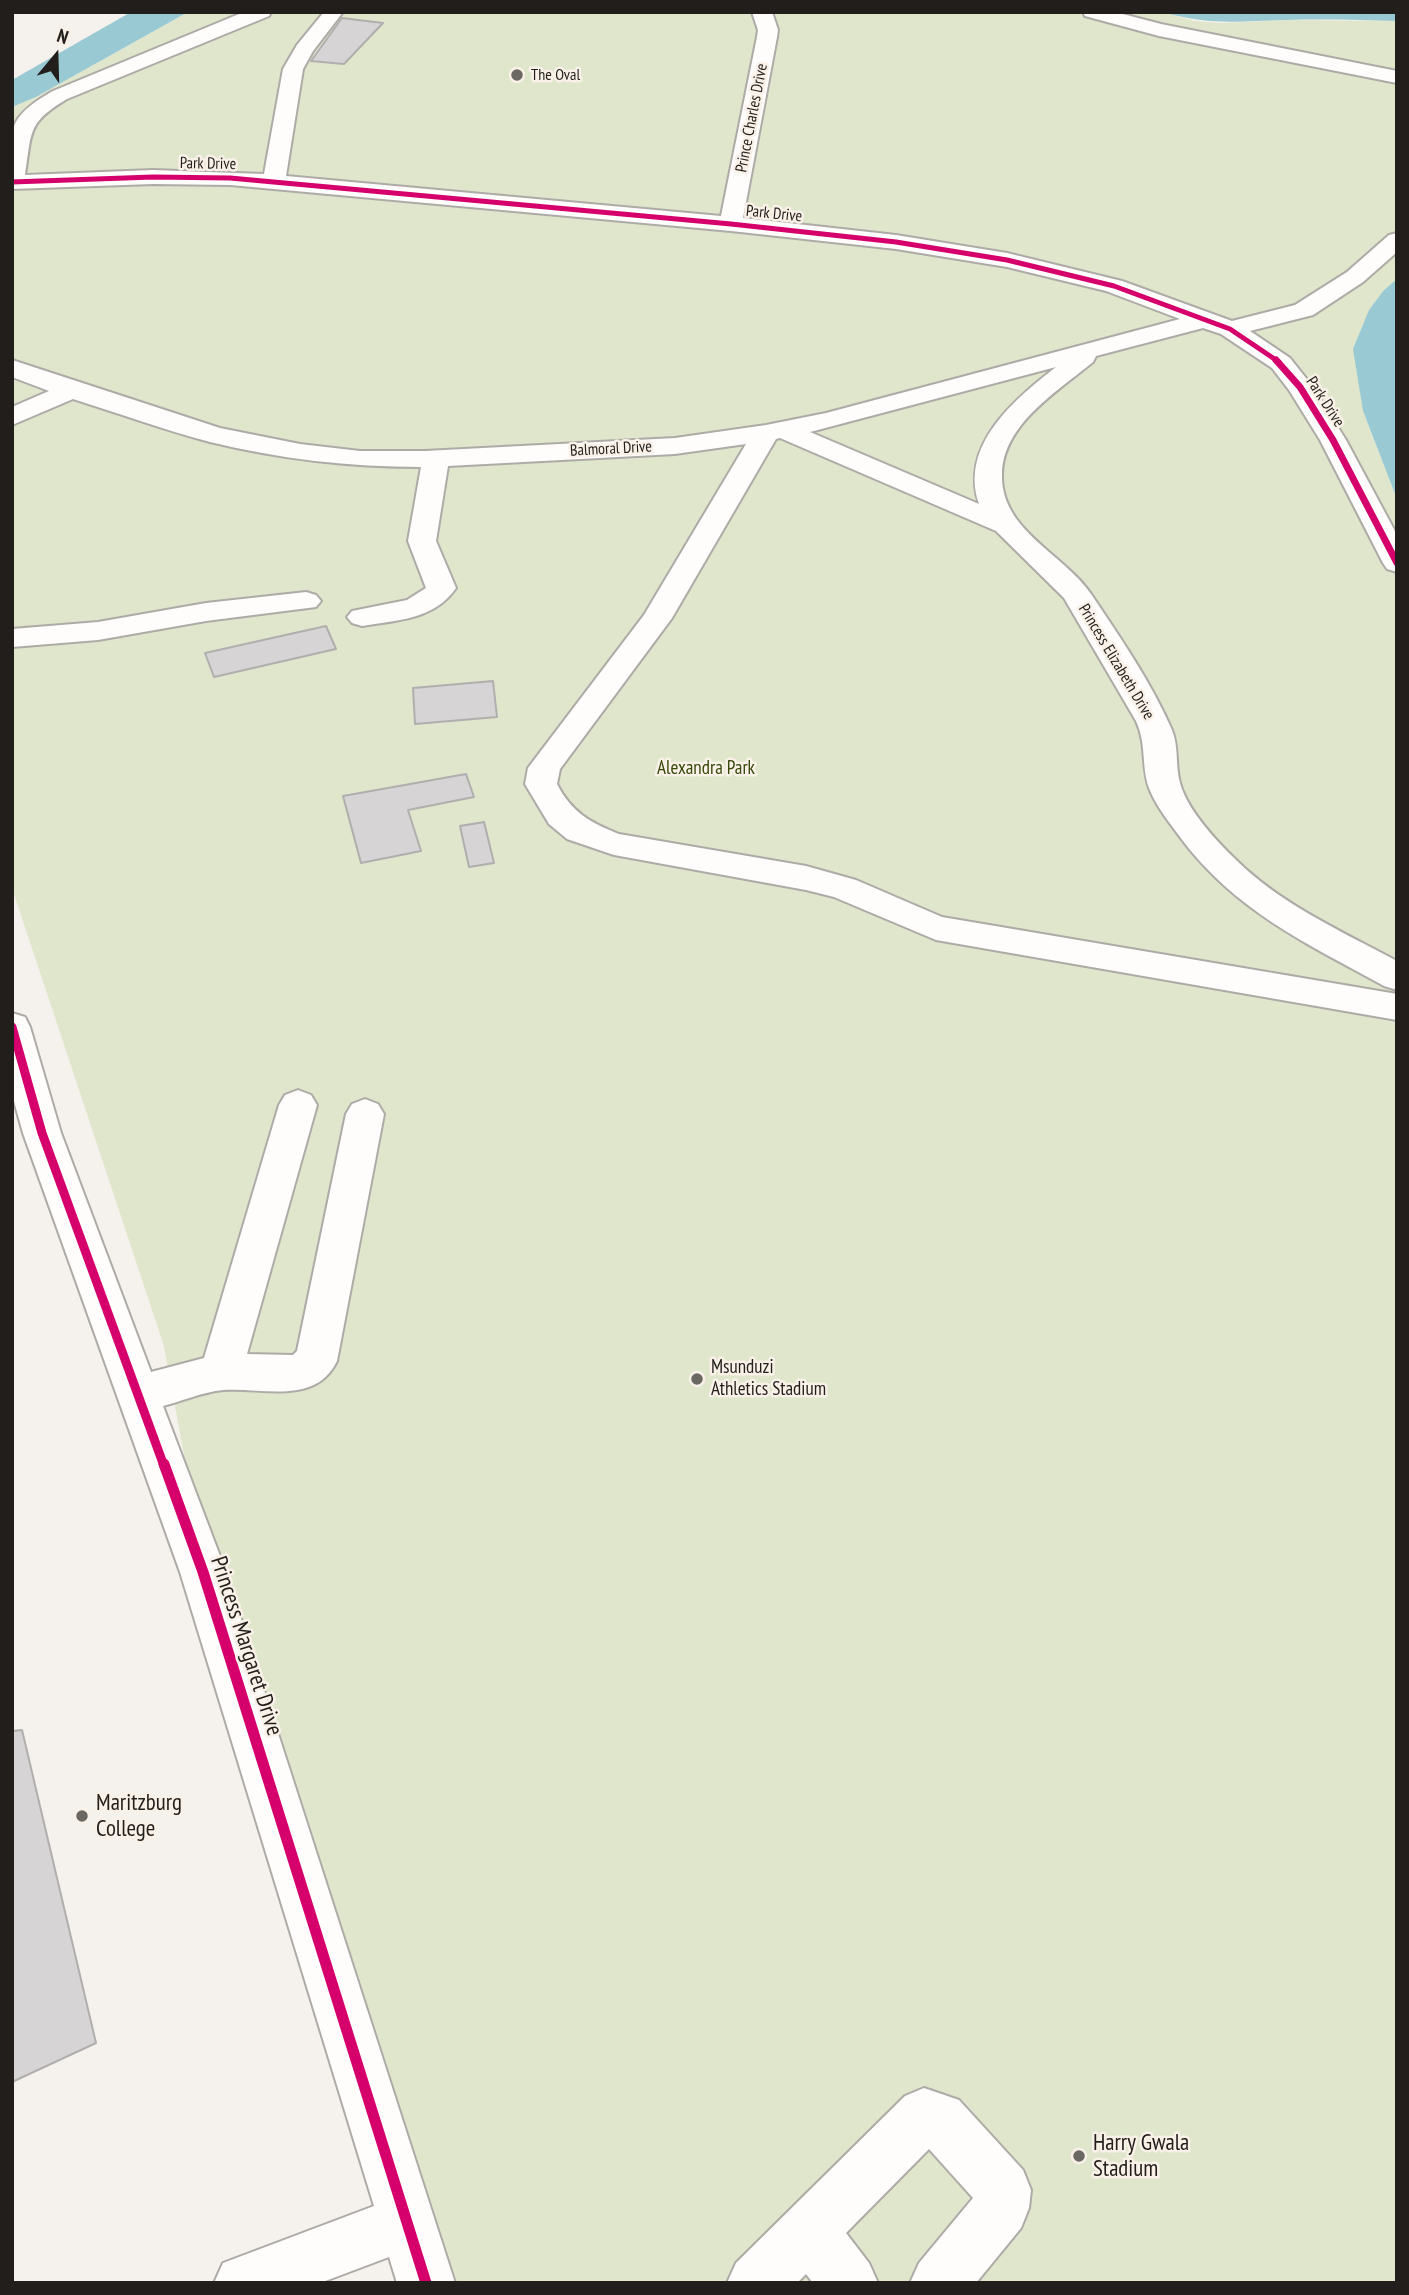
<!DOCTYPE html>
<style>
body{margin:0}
#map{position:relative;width:1409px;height:2295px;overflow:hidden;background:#f5f1ec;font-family:"PT Sans Narrow",sans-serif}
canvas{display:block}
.frame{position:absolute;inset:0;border:14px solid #211e1b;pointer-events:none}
.north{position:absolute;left:21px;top:21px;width:70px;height:70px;-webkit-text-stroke:5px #f9f1e8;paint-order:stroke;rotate:19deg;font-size:19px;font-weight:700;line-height:28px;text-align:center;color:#211e1b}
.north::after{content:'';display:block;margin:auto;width:24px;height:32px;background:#211e1b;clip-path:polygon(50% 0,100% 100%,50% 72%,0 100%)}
</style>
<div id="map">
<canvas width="1409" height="2295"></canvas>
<div class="frame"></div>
<div class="north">N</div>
</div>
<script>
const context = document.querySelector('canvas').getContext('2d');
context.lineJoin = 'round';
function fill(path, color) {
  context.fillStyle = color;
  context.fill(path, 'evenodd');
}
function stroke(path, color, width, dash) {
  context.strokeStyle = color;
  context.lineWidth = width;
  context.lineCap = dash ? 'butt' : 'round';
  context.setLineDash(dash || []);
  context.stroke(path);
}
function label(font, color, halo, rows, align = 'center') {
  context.font = font + ' "PT Sans Narrow",sans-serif';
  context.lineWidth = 5;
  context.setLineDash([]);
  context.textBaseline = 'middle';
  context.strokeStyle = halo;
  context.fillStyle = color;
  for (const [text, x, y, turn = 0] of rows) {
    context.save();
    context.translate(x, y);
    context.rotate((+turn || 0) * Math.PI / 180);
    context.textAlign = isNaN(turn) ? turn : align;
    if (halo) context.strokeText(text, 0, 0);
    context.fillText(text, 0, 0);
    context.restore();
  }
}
fill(new Path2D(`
 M 188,12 L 1163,12 L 1195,21 L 1220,23 L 1287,20 L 1397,21 L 1397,279 L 1384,290 L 1363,411 L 1397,499 L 1397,2283 L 457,2283 L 243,1776 L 164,1346 L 12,888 L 12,107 L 36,97 Z`), '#dfe6cc');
fill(new Path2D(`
 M 131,12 L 188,12 L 36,97 L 12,107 L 12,80 Z
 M 1163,12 L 1397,12 L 1397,21 C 1360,20 1324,19 1287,20 C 1238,21 1211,26 1163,12 Z
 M 1397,279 L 1397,499 L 1363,411 L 1353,349 L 1369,310 L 1384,290 Z`), '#99cad4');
const building = new Path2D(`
 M 342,18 L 383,23 L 344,64 L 311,61 Z
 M 326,626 L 336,649 L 214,677 L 205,653 Z
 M 493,681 L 497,717 L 415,724 L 413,688 Z
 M 466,774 L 474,797 L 408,810 L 421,851 L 361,863 L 343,796 Z
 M 484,822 L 494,863 L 469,867 L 460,826 Z
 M 22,1730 L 96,2043 L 12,2082 L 12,1731 Z`);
fill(building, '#d6d4d4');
stroke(building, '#b1aeae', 2);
const minor = new Path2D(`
 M 244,12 L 271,12 L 269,16 L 67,99 C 27,123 32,131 25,175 L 153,170 L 264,174 L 283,69 L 297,45 L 324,12 L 343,12 L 313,51 L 303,69 L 286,176 L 721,216 L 757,37 L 758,30 L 752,12 L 772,12 L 778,30 L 777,37 L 743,218 L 896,235 L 1007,253 L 1122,281 L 1232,321 L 1295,305 L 1347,272 L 1389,235 L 1397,233 L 1397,252 L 1363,282 L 1313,315 L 1250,331 L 1290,358 L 1313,387 L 1346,440 L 1397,535 L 1397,572 L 1387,569 L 1383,563 L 1320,440 L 1289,390 L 1272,368 L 1221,334 L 1203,328 L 1096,356 L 1093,362 C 1058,391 1003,424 1002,474 C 1000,530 1063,553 1091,594 C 1120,637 1151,682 1172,730 C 1179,747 1175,765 1180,783 C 1187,809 1213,837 1232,856 C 1278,903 1339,930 1397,961 L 1397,990 L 1384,986 C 1306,943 1235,911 1180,837 C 1169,822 1156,806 1149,788 C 1141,766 1147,745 1136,721 L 1064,598 L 996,531 L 780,438 L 776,439 L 672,618 L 560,769 L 557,784 C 571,812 591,823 619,834 L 806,866 L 856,880 L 942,917 L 1397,994 L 1397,1020 L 936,940 L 834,897 L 806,890 L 614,855 L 567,839 L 549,824 L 525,784 L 528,768 L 644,615 L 746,444 L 675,454 L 448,466 L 436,541 L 456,588 C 434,620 397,620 362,626 L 352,623 L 347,617 L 352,611 L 407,600 L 426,588 L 408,541 L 421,467 C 349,467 280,459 210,442 C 164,430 118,413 73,399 L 12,425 L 12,407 L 49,391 L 12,377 L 12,360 L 220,428 L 300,444 L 360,451 L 425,451 L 675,438 L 766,425 L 826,413 L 1180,319 L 1106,291 L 1007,267 L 896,249 L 731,231 L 230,185 L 153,184 L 12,189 C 12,134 0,121 53,91 ZM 1056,367 C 1015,399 959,445 979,504 L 810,432 Z
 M 1083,12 L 1115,12 L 1161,24 L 1397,71 L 1397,83 L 1159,36 L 1085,16 Z
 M 306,592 L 316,595 L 321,601 L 316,607 L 206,621 L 98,640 L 12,647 L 12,629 L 98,622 L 206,603 Z
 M 12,1013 L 25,1017 L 30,1027 L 61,1133 L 151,1372 L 204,1358 L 279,1105 L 285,1095 L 298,1090 L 311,1095 L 317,1105 L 247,1354 L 293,1355 L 297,1351 L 346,1114 L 352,1104 L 365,1099 L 378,1104 L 384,1114 L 337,1361 C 315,1406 263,1387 223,1390 C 203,1392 182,1401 163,1406 L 226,1572 L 455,2283 L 397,2283 L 389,2257 L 320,2283 L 214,2283 L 223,2263 L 374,2206 L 180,1572 L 23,1133 L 12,1094 Z
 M 924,2088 L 959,2100 L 1023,2170 L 1031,2190 L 1029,2208 L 1021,2228 L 976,2283 L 910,2283 L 919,2263 L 973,2198 L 929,2149 L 846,2233 L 869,2263 L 878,2283 L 813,2283 L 806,2274 L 797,2283 L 727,2283 L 736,2263 L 905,2096 Z`);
stroke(minor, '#aeaba7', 4);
fill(minor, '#fefdfc');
stroke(new Path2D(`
 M 12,182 L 153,177 L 230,178 L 731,224 L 896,242 L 1007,260 L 1114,286 L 1230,329 L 1279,362`), '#d6006c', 5);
stroke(new Path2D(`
 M 1276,360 L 1300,387 L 1333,440 L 1397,563`), '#d6006c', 7);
stroke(new Path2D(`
 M 12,1027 L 42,1133 L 164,1466`), '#d6006c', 9);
stroke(new Path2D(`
 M 164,1464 L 203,1572 L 426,2283`), '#d6006c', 11);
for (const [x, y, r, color] of [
 [517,75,7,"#6b6864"],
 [697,1379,7,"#6b6864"],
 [82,1816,7,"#6b6864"],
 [1079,2156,7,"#6b6864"]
]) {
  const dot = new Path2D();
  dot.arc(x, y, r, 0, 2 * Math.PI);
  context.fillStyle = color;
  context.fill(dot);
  stroke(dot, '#f9f1e8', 2.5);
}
label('16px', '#211e1b', '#f9f1e8', [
 ["The Oval",531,75]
], 'left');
label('16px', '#211e1b', '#f9f1e8', [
 ["Prince Charles Drive",752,118,-79],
 ["Park Drive",208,164,1],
 ["Park Drive",774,214,6],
 ["Park Drive",1325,402,57],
 ["Balmoral Drive",611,449,-3],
 ["Princess Elizabeth Drive",1116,662,59]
]);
label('19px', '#37470a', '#f9f1e8', [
 ["Alexandra Park",706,769]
]);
label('19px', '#211e1b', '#f9f1e8', [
 ["Msunduzi",711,1368],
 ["Athletics Stadium",711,1390]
], 'left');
label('23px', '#211e1b', '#f9f1e8', [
 ["Princess Margaret Drive",246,1646,72]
]);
label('23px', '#211e1b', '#f9f1e8', [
 ["Maritzburg",96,1803],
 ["College",96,1829],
 ["Harry Gwala",1093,2143],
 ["Stadium",1093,2169]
], 'left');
</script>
